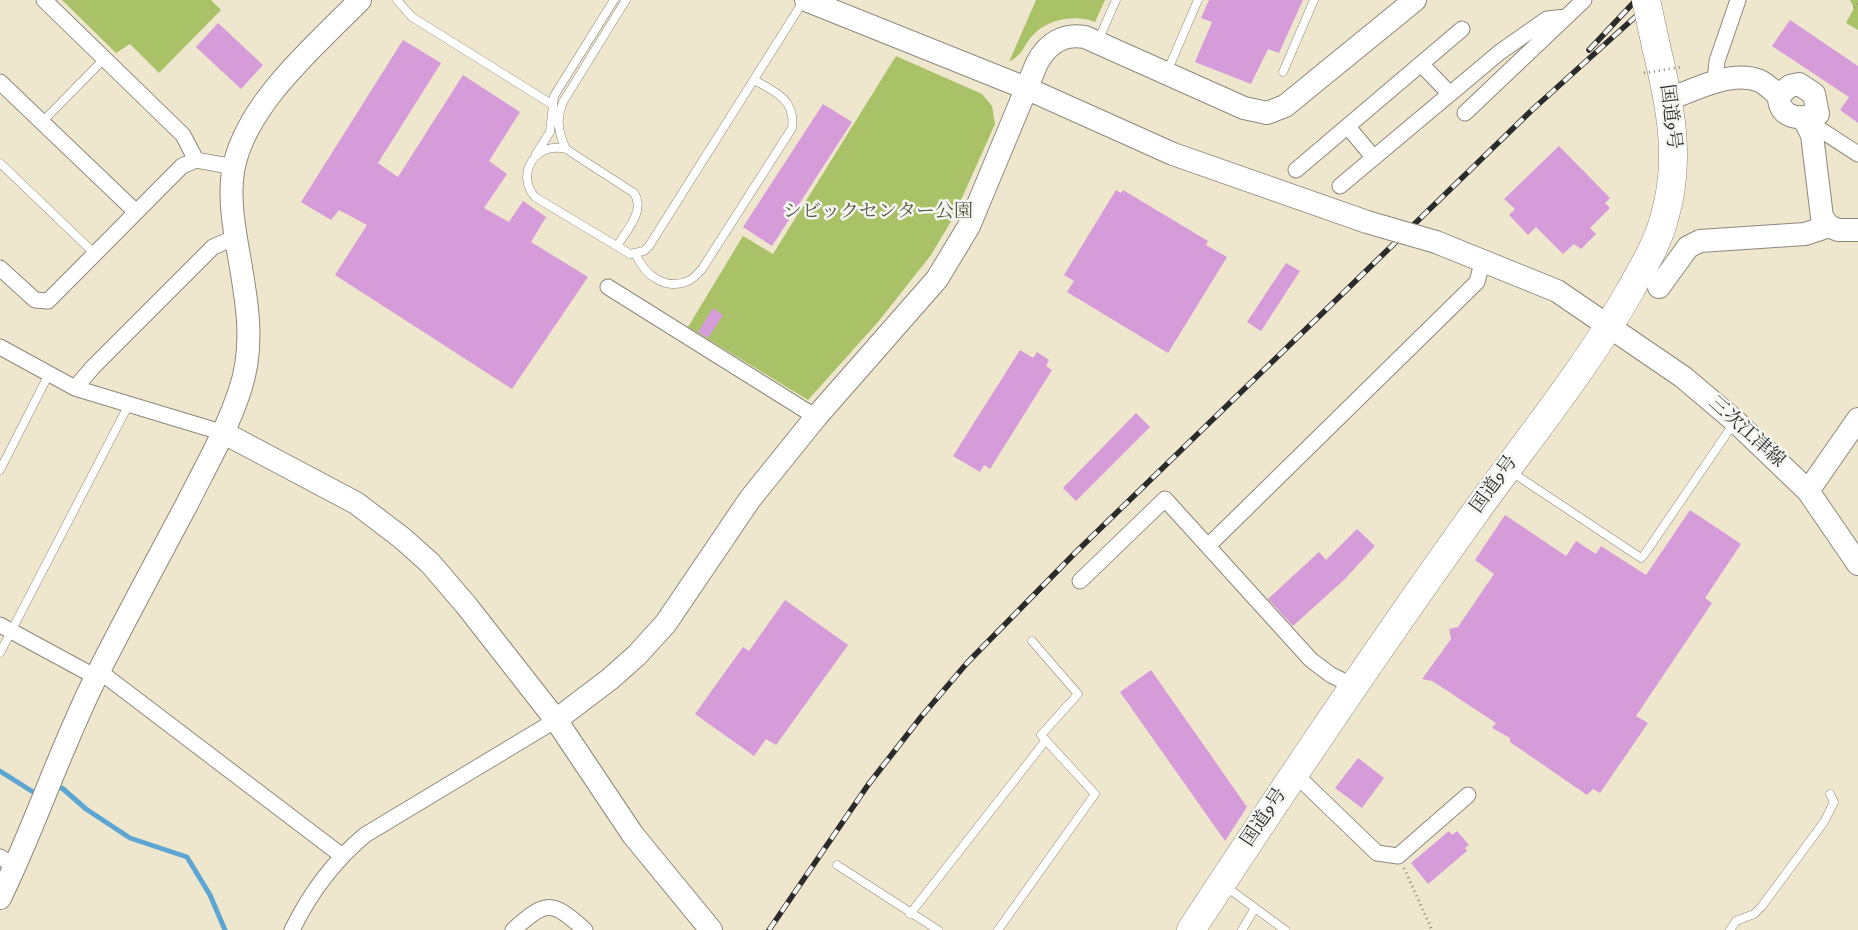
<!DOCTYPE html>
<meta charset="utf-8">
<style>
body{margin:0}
canvas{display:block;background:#efe6ce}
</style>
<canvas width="1858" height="930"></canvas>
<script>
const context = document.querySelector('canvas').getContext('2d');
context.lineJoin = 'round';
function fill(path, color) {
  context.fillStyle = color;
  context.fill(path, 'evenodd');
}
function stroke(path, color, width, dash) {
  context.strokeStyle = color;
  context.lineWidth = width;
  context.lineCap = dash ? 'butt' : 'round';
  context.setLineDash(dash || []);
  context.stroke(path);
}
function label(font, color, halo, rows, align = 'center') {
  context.font = font + ' "IM FELL English","Noto Serif JP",serif';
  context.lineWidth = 5;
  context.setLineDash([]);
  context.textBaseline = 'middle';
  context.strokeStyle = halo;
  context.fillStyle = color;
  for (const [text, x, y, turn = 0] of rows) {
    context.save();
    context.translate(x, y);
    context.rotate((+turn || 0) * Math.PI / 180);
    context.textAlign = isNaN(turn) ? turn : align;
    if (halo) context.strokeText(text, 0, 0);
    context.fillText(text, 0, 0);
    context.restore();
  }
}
fill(new Path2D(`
 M 62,0 L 211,0 L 221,10 L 159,73 L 130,44 L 116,53 Z
 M 1036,0 L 1105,0 L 1095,22 C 1077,14 1048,19 1034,34 C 1022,46 1026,52 1009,62 Z
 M 1850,0 L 1858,0 L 1858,30 L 1846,23 L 1854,8 Z
 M 896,56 L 982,94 L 992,106 L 995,124 L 953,218 L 931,255 L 878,322 L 808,400 L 688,327 L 743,236 L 773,254 Z`), '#a9c167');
stroke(new Path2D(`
 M 0,771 L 33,792
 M 59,788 L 62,788 L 86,809 L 130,838 L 187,857 L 210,895 L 225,930`), '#5da6d4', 5);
fill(new Path2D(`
 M 1209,0 L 1303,0 L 1279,53 L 1268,49 L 1251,84 L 1195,62 L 1212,22 L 1201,18 Z
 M 1790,20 L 1858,66 L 1858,123 L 1840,110 L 1849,97 L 1772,46 Z
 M 218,23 L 263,65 L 241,89 L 196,47 Z
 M 403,40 L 441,63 L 378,163 L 398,177 L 463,75 L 520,112 L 489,161 L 507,174 L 484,208 L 509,222 L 523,201 L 546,217 L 531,242 L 588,277 L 512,389 L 335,275 L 367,225 L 339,210 L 331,220 L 301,202 Z
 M 823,104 L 852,122 L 772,246 L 743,227 Z
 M 1559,146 L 1610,198 L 1605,203 L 1610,208 L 1590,228 L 1596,234 L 1581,249 L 1574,244 L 1563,254 L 1536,227 L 1528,235 L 1509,215 L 1515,209 L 1504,199 Z
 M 1116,190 L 1121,193 L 1123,190 L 1208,241 L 1206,245 L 1227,257 L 1168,353 L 1067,292 L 1074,281 L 1064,275 Z
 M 1286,263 L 1300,271 L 1261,331 L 1247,322 Z
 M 713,308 L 723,315 L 708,338 L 698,332 Z
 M 1020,350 L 1033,358 L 1037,352 L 1049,360 L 1046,366 L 1052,370 L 990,469 L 984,465 L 980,472 L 953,456 Z
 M 1136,413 L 1150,427 L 1076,501 L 1063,488 Z
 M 1690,510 L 1741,544 L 1705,598 L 1712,603 L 1636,716 L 1648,723 L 1600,793 L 1593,789 L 1587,795 L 1510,742 L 1510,738 L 1492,728 L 1496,723 L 1443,688 L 1432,681 L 1422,679 L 1451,639 L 1449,629 L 1458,627 L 1494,574 L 1475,560 L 1505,515 L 1566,556 L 1576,541 L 1596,554 L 1601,546 L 1646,575 Z
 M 1357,529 L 1375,546 L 1345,579 L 1293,626 L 1268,599 L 1319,552 L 1326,560 Z
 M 785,600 L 848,645 L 776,745 L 766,739 L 754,756 L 695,714 L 743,647 L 749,651 Z
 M 1151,670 L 1247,807 L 1225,841 L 1120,692 Z
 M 1358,758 L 1384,778 L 1362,808 L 1335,788 Z
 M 1449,831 L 1452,835 L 1457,831 L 1469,845 L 1465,848 L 1467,851 L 1428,884 L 1411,863 Z`), '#d69bd9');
const lane = new Path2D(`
 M 397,0 L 412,17 L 553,105
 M 1098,41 L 1116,0
 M 1167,72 L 1198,0
 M 1283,72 L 1314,0
 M 42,122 L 105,58
 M 566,149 C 558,132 556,120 563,102 L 626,0
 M 536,154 L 550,132 L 554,96 L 614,0
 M 0,163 L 94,253
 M 617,246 C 626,231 646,211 634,193 L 566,149 C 536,141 515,174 535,197 L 630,254 L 644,251 L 649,246 L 804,0
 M 636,254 C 644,275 666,292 690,280 C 694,278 698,273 702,269 L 792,128 C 796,100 775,91 754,80
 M 0,470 L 49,374
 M 1510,471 L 1641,558 L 1644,555 L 1734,423
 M 0,653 L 129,404
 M 837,865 L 938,930
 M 1225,886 L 1285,930
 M 910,914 L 1046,740
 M 998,930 L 1095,794 L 1041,735 L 1078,694 L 1032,641
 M 1242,930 L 1255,908
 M 1730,930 L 1736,921 L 1754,914 L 1762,906 L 1824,822 L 1834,802 L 1830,794`);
const street = new Path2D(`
 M 44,0 L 183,135 L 196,160
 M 1421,64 L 1450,94
 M 0,82 L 136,212
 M 1715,82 L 1717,61 L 1738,0
 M 1465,113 L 1584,0
 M 1807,121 L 1858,154
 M 1348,127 L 1374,158
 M 1296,170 L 1462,29
 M 1340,186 L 1500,52 L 1547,19 L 1566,17
 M 0,268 L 35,300 L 48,301 L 182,166 L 196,160 L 234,167
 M 608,287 L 816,417
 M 0,347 L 75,388 L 224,433
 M 75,388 L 93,367 L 213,247 L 236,237
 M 1208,546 L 1477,282 L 1483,260
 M 1080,581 L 1165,499 L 1311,660 L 1331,675 L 1354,686
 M 0,625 L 96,677
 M 99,671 L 341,855
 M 1295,774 L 1377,853 L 1398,856 L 1468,795
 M 0,857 L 15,866
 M 292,930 C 310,893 333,862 365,835 L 556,720
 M 513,930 C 547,900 551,900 585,930`);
const secondary = new Path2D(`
 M 806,0 L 1028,89 L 1173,154 L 1367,222
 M 1799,84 L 1814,94 L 1818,114 C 1800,120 1778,119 1779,95 L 1790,86 Z
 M 1669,99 C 1695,90 1732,69 1760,81 C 1766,84 1773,91 1779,95
 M 1804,119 L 1812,135 L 1822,217 L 1829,226
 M 1436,242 L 1557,291 L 1683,377 L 1735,421 L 1808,491 L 1858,564
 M 1659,287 L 1688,247 L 1700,241 L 1805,234 L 1829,226 L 1838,230 L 1858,230
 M 224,433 L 356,503 L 402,538 L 430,563 L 466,605 L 556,720 L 633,835 L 711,930
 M 1808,491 L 1858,419
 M 556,720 L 610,679 L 637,655 L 666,623 L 750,499 L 816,417 L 937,279 L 969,226 L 1037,63 C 1047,44 1063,33 1085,37 L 1244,108 L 1267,113 L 1285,106 L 1415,0
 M 0,898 C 36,824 61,746 98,673 C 127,616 157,560 187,504 C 206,466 227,430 240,390 C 255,346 247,301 239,256 C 234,228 228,195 234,166 C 248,102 315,46 360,0`);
const highway = new Path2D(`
 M 1191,930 C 1284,788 1378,648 1477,510 C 1529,438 1587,367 1631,289 C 1643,267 1657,245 1664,219 C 1682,160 1670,104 1656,46`);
stroke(lane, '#8d887c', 9);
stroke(street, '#8d887c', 17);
stroke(secondary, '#8d887c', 24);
stroke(highway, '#8d887c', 29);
stroke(new Path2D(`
 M 1854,8 L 1858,4
 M 1404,868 L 1432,930`), '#8d887c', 3, [1, 4]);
stroke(lane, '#fff', 8);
stroke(street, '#fff', 15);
stroke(secondary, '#fff', 22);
stroke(highway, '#fff', 28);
const rail = new Path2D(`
 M 1589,50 L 1636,0
 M 769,930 L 868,785 L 921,717 L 967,663 L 1076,552 L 1532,110 L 1654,0`);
stroke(rail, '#2b2b2b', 5.5);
stroke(rail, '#f6f6f2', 4, [11]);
const secondaryBridge = new Path2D(`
 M 1367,222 L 1436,242`);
const highwayBridge = new Path2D(`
 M 1646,0 L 1656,46`);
stroke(secondaryBridge, '#8d887c', 24, []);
stroke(highwayBridge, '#8d887c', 29, []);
stroke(new Path2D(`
 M 1644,73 L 1682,67`), '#8d887c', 3, [1, 4]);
stroke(secondaryBridge, '#fff', 22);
stroke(highwayBridge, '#fff', 28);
label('19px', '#2b2b2b', '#f6f6f2', [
 ["国道9号",1669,117,83],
 ["三次江津線",1746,433,42],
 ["国道9号",1495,485,-54],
 ["国道9号",1265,818,-56]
]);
label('19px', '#51583d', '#f6f6f2', [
 ["シビックセンター公園",878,213]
]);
</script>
